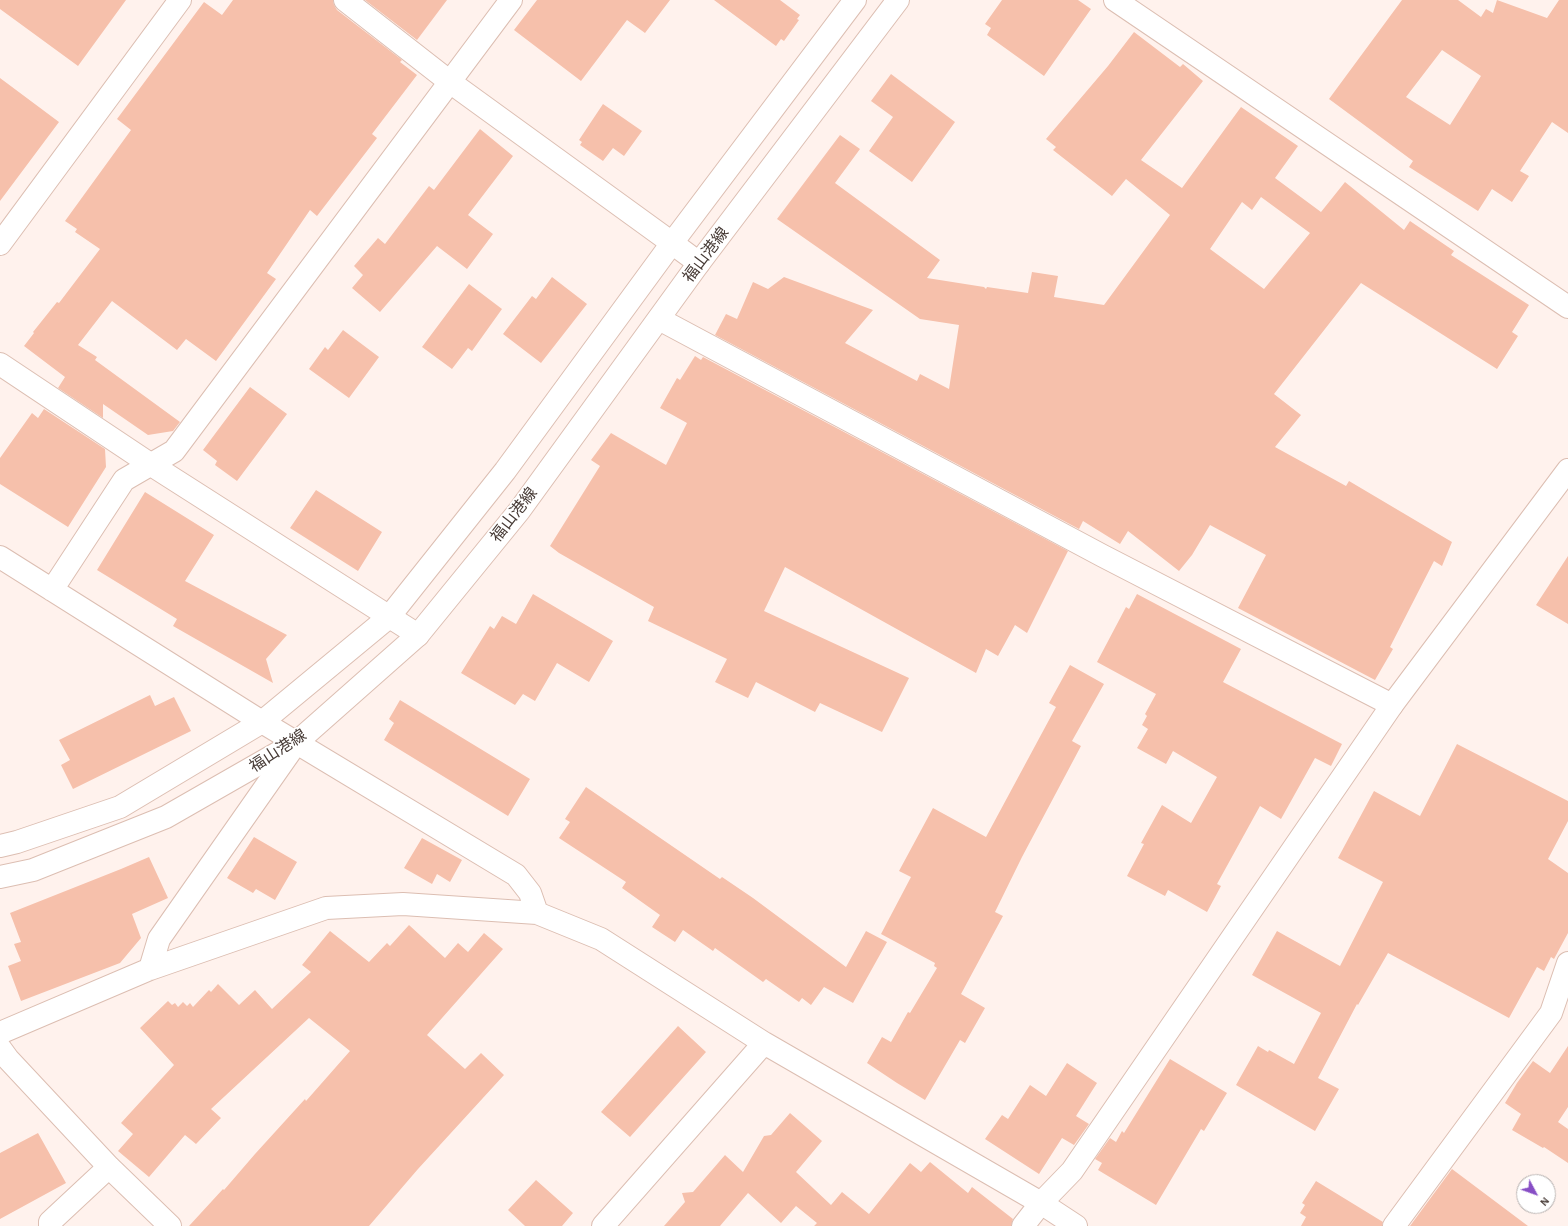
<!DOCTYPE html>
<meta charset="utf-8">
<style>
body{margin:0}
#map{position:relative;width:1568px;height:1226px;overflow:hidden;background:#fff2ed;font-family:"Alegreya Sans",sans-serif}
canvas{display:block}
.north{position:absolute;left:1516px;top:1174px;width:40px;height:40px;box-sizing:border-box;background:#fff;border:1px solid #b5b0ae;border-radius:50%;rotate:131deg;font-size:11px;font-weight:700;line-height:16px;text-align:center;color:#463a35}
.north::after{content:'';display:block;margin:auto;width:14px;height:18px;background:#874ec5;clip-path:polygon(50% 0,100% 100%,50% 72%,0 100%)}
</style>
<div id="map">
<canvas width="1568" height="1226"></canvas>
<div class="north">N</div>
</div>
<script>
const context = document.querySelector('canvas').getContext('2d');
context.lineJoin = 'round';
function fill(path, color) {
  context.fillStyle = color;
  context.fill(path, 'evenodd');
}
function stroke(path, color, width, dash) {
  context.strokeStyle = color;
  context.lineWidth = width;
  context.lineCap = dash ? 'butt' : 'round';
  context.setLineDash(dash || []);
  context.stroke(path);
}
function label(font, color, halo, rows, align = 'center') {
  context.font = font + ' "Alegreya Sans","Noto Sans JP",sans-serif';
  context.lineWidth = 3.5;
  context.setLineDash([]);
  context.textBaseline = 'middle';
  context.strokeStyle = halo;
  context.fillStyle = color;
  for (const [text, x, y, turn = 0] of rows) {
    context.save();
    context.translate(x, y);
    context.rotate((+turn || 0) * Math.PI / 180);
    context.textAlign = isNaN(turn) ? turn : align;
    if (halo) context.strokeText(text, 0, 0);
    context.fillText(text, 0, 0);
    context.restore();
  }
}
fill(new Path2D(`
 M 0,0 L 126,0 L 78,66 L 0,9 Z
 M 233,0 L 333,0 L 334,5 L 337,10 L 402,60 L 400,62 L 417,75 L 372,134 L 377,138 L 317,216 L 310,210 L 267,273 L 276,279 L 216,361 L 186,339 L 177,350 L 112,301 L 78,345 L 97,357 L 95,360 L 180,422 L 173,431 L 148,435 L 103,404 L 103,418 L 58,388 L 65,377 L 24,346 L 34,333 L 33,332 L 57,302 L 59,303 L 100,249 L 75,232 L 77,229 L 65,221 L 131,130 L 117,119 L 204,2 L 222,15 Z
 M 365,0 L 447,0 L 417,40 Z
 M 537,0 L 670,0 L 645,33 L 627,20 L 581,81 L 514,30 Z
 M 714,0 L 780,0 L 800,15 L 797,19 L 799,20 L 784,41 L 781,39 L 776,46 Z
 M 1002,0 L 1078,0 L 1091,9 L 1044,76 L 987,35 L 991,28 L 985,24 Z
 M 1402,0 L 1458,0 L 1481,17 L 1486,9 L 1493,13 L 1497,0 L 1547,18 L 1559,0 L 1568,0 L 1568,133 L 1552,122 L 1520,171 L 1529,176 L 1512,202 L 1492,189 L 1478,211 L 1409,167 L 1413,161 L 1329,99 ZM 1442,50 L 1481,76 L 1450,125 L 1406,97 Z
 M 1134,32 L 1180,67 L 1183,64 L 1203,81 L 1141,160 L 1182,188 L 1241,107 L 1298,146 L 1275,178 L 1321,212 L 1345,182 L 1404,230 L 1410,221 L 1454,251 L 1451,255 L 1529,305 L 1512,332 L 1518,336 L 1497,369 L 1361,283 L 1274,394 L 1301,415 L 1275,447 L 1346,486 L 1349,481 L 1452,542 L 1442,566 L 1434,561 L 1390,647 L 1393,649 L 1375,680 L 1238,608 L 1266,555 L 1210,525 L 1192,555 L 1179,571 L 1128,531 L 1120,544 L 1083,521 L 1079,529 L 715,335 L 726,314 L 737,319 L 753,282 L 768,289 L 784,277 L 873,310 L 845,343 L 917,381 L 920,374 L 949,389 L 959,325 L 920,319 L 777,219 L 840,135 L 860,149 L 835,183 L 940,260 L 927,278 L 984,287 L 986,289 L 987,287 L 1028,293 L 1032,272 L 1058,276 L 1054,297 L 1104,305 L 1170,215 L 1126,179 L 1112,196 L 1053,150 L 1056,147 L 1046,139 L 1108,66 ZM 1261,197 L 1310,233 L 1264,289 L 1210,249 L 1242,202 L 1252,210 Z
 M 891,74 L 955,122 L 912,182 L 869,151 L 893,117 L 871,101 Z
 M 0,78 L 59,122 L 0,201 Z
 M 603,104 L 642,131 L 624,156 L 613,148 L 603,161 L 580,145 L 582,142 L 579,140 Z
 M 480,129 L 513,156 L 468,215 L 493,234 L 467,269 L 437,246 L 380,312 L 352,288 L 363,275 L 354,266 L 378,238 L 385,244 L 429,186 L 434,190 Z
 M 552,277 L 587,304 L 541,363 L 503,334 L 532,296 L 536,299 Z
 M 469,284 L 502,309 L 472,351 L 468,348 L 452,369 L 422,347 Z
 M 343,330 L 379,357 L 349,398 L 309,369 L 325,347 L 328,350 Z
 M 695,356 L 701,360 L 703,357 L 1068,551 L 1027,633 L 1015,625 L 998,656 L 986,649 L 976,673 L 785,567 L 764,611 L 909,678 L 882,732 L 820,703 L 815,712 L 756,682 L 748,698 L 715,682 L 727,659 L 648,621 L 654,607 L 559,553 L 550,546 L 600,466 L 591,460 L 611,433 L 666,465 L 687,423 L 660,408 L 677,378 L 680,380 Z
 M 250,387 L 287,414 L 237,481 L 215,465 L 217,461 L 203,450 Z
 M 44,409 L 105,449 L 106,467 L 68,527 L 0,484 L 0,458 L 32,413 L 38,418 Z
 M 316,490 L 382,532 L 358,571 L 290,528 Z
 M 145,492 L 214,535 L 185,581 L 287,635 L 266,659 L 273,683 L 173,626 L 177,619 L 97,570 Z
 M 1568,556 L 1568,624 L 1536,605 Z
 M 533,594 L 613,641 L 589,682 L 557,663 L 535,701 L 523,694 L 515,705 L 461,673 L 490,626 L 494,629 L 502,616 L 516,624 Z
 M 1137,594 L 1241,649 L 1223,682 L 1342,744 L 1331,766 L 1315,758 L 1281,819 L 1260,806 L 1217,884 L 1221,886 L 1207,912 L 1168,890 L 1165,896 L 1127,876 L 1144,844 L 1141,843 L 1162,805 L 1191,823 L 1217,777 L 1173,751 L 1166,764 L 1137,748 L 1148,729 L 1142,725 L 1147,716 L 1145,714 L 1156,694 L 1097,662 L 1126,607 L 1129,609 Z
 M 1070,665 L 1104,684 L 1072,741 L 1081,746 L 1022,857 L 995,912 L 1003,916 L 961,994 L 985,1008 L 965,1043 L 960,1040 L 925,1100 L 897,1083 L 867,1063 L 882,1037 L 891,1042 L 908,1012 L 910,1013 L 937,968 L 934,966 L 935,963 L 881,934 L 911,877 L 899,871 L 933,808 L 986,837 L 1056,707 L 1049,703 Z
 M 150,695 L 155,706 L 174,697 L 191,731 L 73,789 L 61,765 L 70,760 L 59,740 Z
 M 400,700 L 530,779 L 508,816 L 384,740 L 394,723 L 389,719 Z
 M 1457,744 L 1568,801 L 1568,821 L 1548,859 L 1568,873 L 1568,933 L 1554,959 L 1551,957 L 1544,971 L 1537,967 L 1509,1018 L 1388,953 L 1358,1005 L 1357,1004 L 1318,1078 L 1339,1089 L 1315,1131 L 1236,1085 L 1258,1046 L 1268,1052 L 1269,1050 L 1294,1064 L 1321,1013 L 1252,975 L 1277,931 L 1340,966 L 1383,882 L 1338,858 L 1374,791 L 1420,816 Z
 M 586,787 L 720,879 L 722,877 L 753,898 L 846,967 L 866,931 L 887,942 L 853,1003 L 824,987 L 811,1005 L 802,998 L 799,1002 L 766,979 L 763,982 L 715,948 L 713,951 L 683,930 L 675,942 L 652,927 L 660,915 L 622,888 L 626,882 L 559,838 L 570,822 L 565,819 Z
 M 254,837 L 297,862 L 275,900 L 256,889 L 253,893 L 227,878 Z
 M 422,838 L 462,860 L 450,882 L 437,874 L 432,884 L 404,868 Z
 M 149,857 L 168,898 L 132,914 L 141,938 L 120,963 L 21,1001 L 8,966 L 21,961 L 14,944 L 21,942 L 10,913 L 121,869 Z
 M 409,925 L 445,958 L 458,943 L 468,952 L 484,933 L 503,949 L 427,1035 L 465,1069 L 481,1053 L 504,1075 L 418,1169 L 369,1226 L 189,1226 L 223,1189 L 224,1190 L 255,1154 L 305,1099 L 306,1101 L 350,1051 L 309,1018 L 211,1109 L 221,1118 L 196,1144 L 185,1135 L 149,1177 L 118,1151 L 133,1134 L 121,1123 L 174,1065 L 140,1028 L 168,1001 L 172,1005 L 175,1003 L 178,1007 L 183,1002 L 187,1006 L 190,1003 L 193,1007 L 209,990 L 211,992 L 218,984 L 239,1005 L 255,990 L 272,1009 L 311,972 L 302,965 L 330,931 L 369,962 L 387,943 L 390,946 Z
 M 678,1026 L 706,1052 L 630,1137 L 601,1112 Z
 M 1568,1046 L 1568,1107 L 1558,1122 L 1568,1129 L 1568,1163 L 1544,1147 L 1543,1148 L 1512,1130 L 1521,1114 L 1505,1103 L 1517,1083 L 1533,1061 L 1550,1073 Z
 M 1170,1059 L 1227,1093 L 1204,1131 L 1201,1129 L 1156,1205 L 1098,1170 L 1102,1163 L 1095,1159 L 1110,1138 L 1116,1142 L 1122,1131 L 1124,1133 Z
 M 1067,1063 L 1097,1083 L 1076,1116 L 1089,1124 L 1074,1145 L 1062,1138 L 1039,1174 L 985,1139 L 1002,1115 L 1008,1119 L 1030,1085 L 1046,1096 Z
 M 790,1113 L 822,1141 L 796,1172 L 831,1205 L 842,1192 L 869,1214 L 910,1163 L 921,1172 L 930,1162 L 968,1193 L 972,1187 L 1013,1219 L 1011,1226 L 814,1226 L 817,1223 L 796,1206 L 781,1223 L 748,1193 L 720,1226 L 664,1226 L 685,1202 L 682,1193 L 693,1192 L 725,1155 L 743,1172 L 764,1136 L 771,1135 Z
 M 38,1133 L 66,1183 L 0,1219 L 0,1153 Z
 M 1452,1169 L 1528,1226 L 1410,1226 Z
 M 536,1180 L 573,1213 L 562,1226 L 525,1226 L 508,1210 Z
 M 1316,1181 L 1383,1222 L 1382,1226 L 1301,1226 L 1306,1217 L 1300,1213 L 1305,1205 L 1302,1203 Z`), '#f6c0ab');
const street = new Path2D(`
 M 345,0 L 450,82 L 672,243 L 699,263
 M 1115,0 L 1568,307
 M 0,244 L 180,0
 M 659,319 L 1103,556 L 1392,705
 M 0,364 L 150,464 L 418,635
 M 0,557 L 262,722 L 516,875 L 530,893 L 537,913 L 601,939 L 764,1043 L 1041,1203 L 1076,1226
 M 52,590 L 124,480 L 174,451 L 511,0
 M 150,969 L 159,939 L 297,742
 M 0,1033 L 150,969 L 326,908 L 403,904 L 537,913
 M 0,1048 L 8,1059 L 109,1167 L 170,1226
 M 50,1226 L 50,1222 L 109,1167
 M 603,1226 L 764,1043
 M 1394,1226 L 1551,1013 L 1568,963`);
const secondary = new Path2D(`
 M 0,846 L 17,842 L 120,807 L 262,722 L 389,617 L 505,471 L 672,243 L 855,0
 M 0,877 L 33,870 L 166,817 L 297,742 L 418,635 L 519,511 L 699,263 L 898,0
 M 1023,1226 L 1041,1203 L 1072,1171 L 1392,705 L 1568,470`);
stroke(street, '#dcbeb2', 24);
stroke(secondary, '#dcbeb2', 24);
stroke(street, '#fff', 22);
stroke(secondary, '#fff', 22);
label('16px', '#463a35', '#fff', [
 ["福山港線",706,255,-53],
 ["福山港線",514,515,-52],
 ["福山港線",278,751,-33]
]);
</script>
